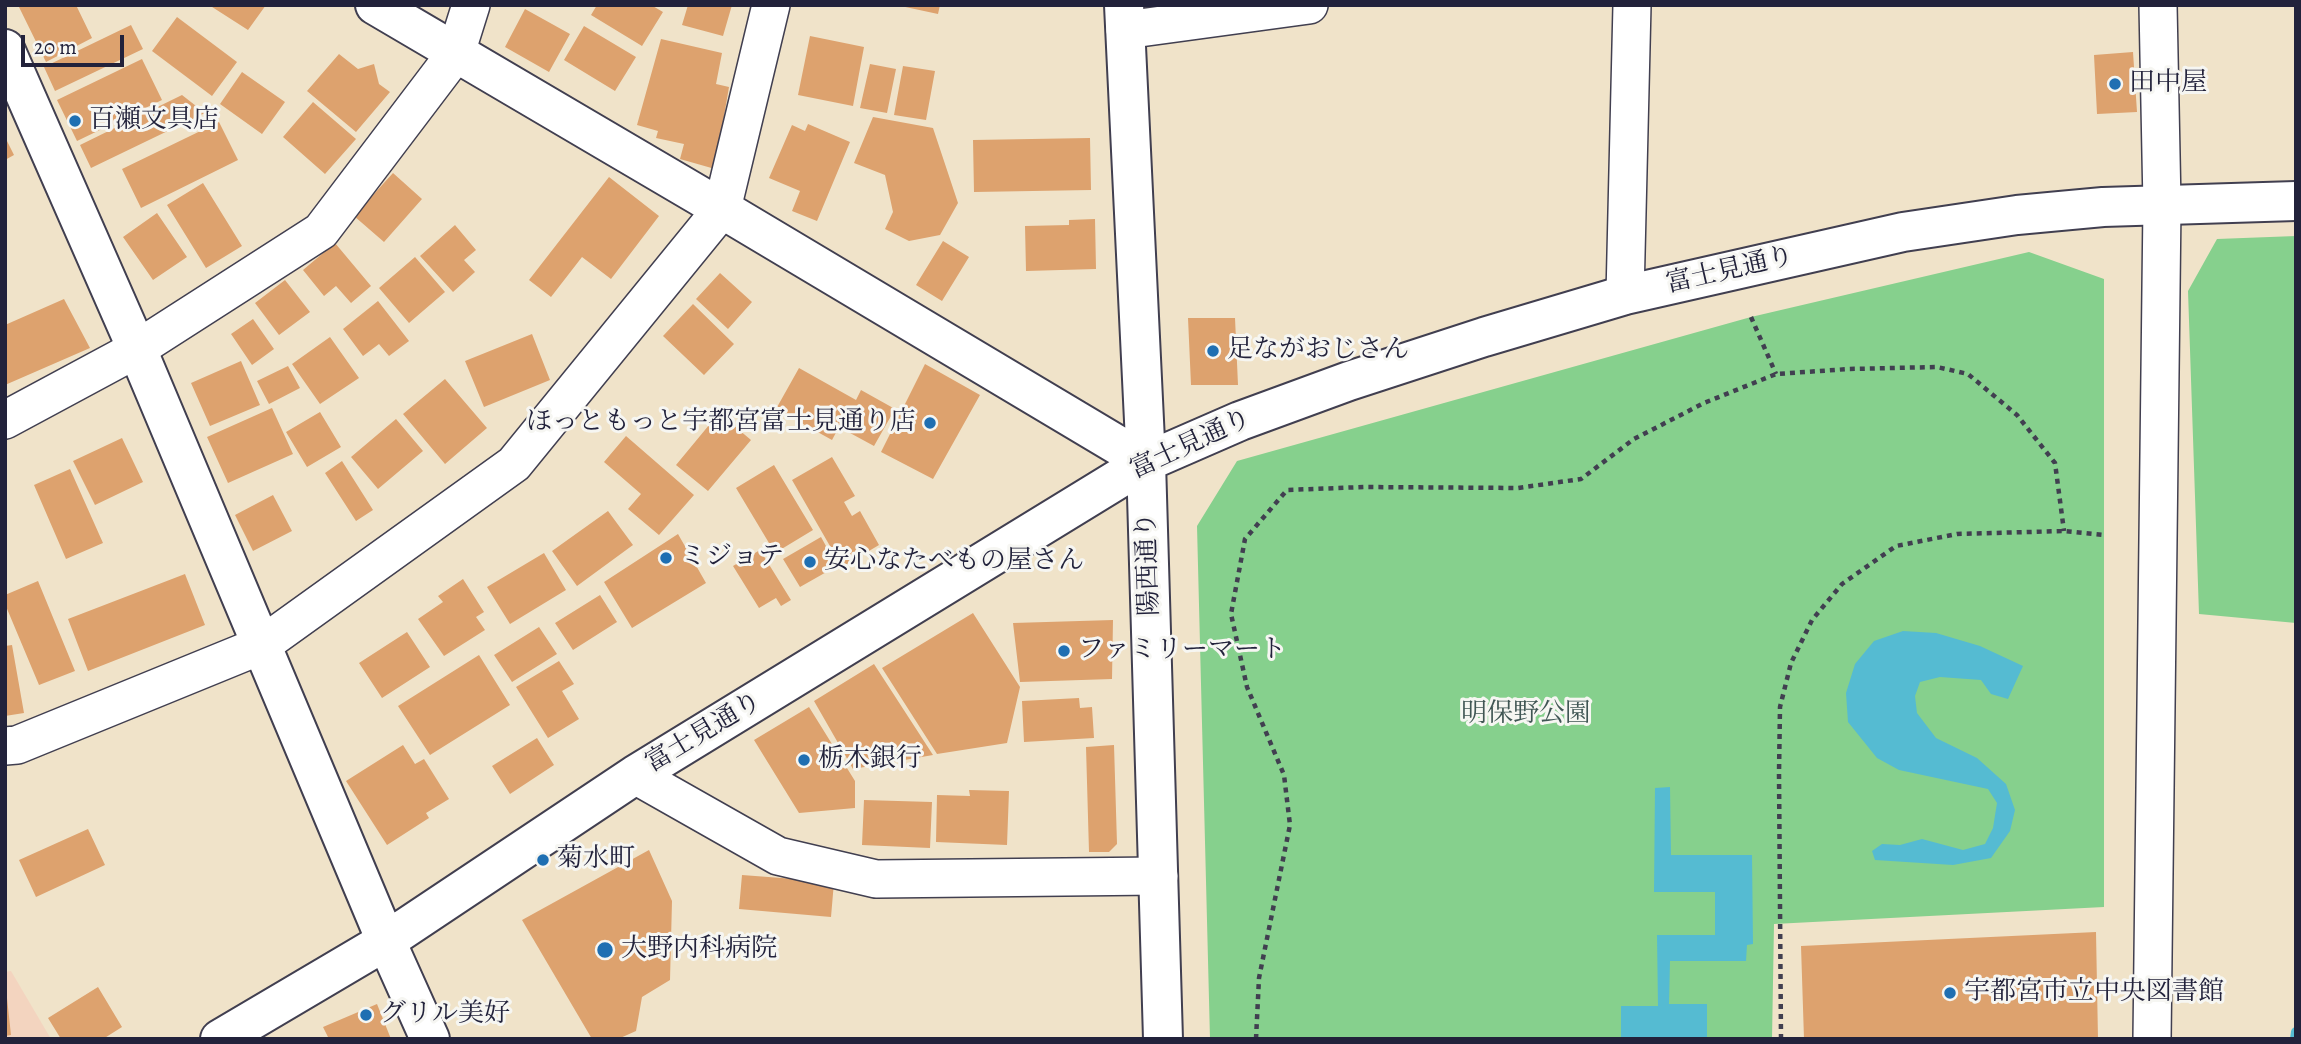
<!DOCTYPE html>
<meta charset="utf-8">
<style>
body{margin:0}
#map{position:relative;width:2301px;height:1044px;overflow:hidden;background:#f0e3c9;font-family:Alegreya,serif}
canvas{display:block}
.frame{position:absolute;inset:0;border:7px solid #22223b;pointer-events:none}
.scale{position:absolute;left:21px;top:35px;width:103px;height:32px;box-sizing:border-box;border:4px solid #22223b;border-top:0;padding-left:9px;font-size:21px;line-height:24px;white-space:nowrap;color:#22223b;-webkit-text-stroke:5px #f6f6f2;paint-order:stroke}
</style>
<div id="map">
<canvas width="2301" height="1044"></canvas>
<div class="frame"></div>
<div class="scale">20 m</div>
</div>
<script>
const context = document.querySelector('canvas').getContext('2d');
context.lineJoin = 'round';
function fill(path, color) {
  context.fillStyle = color;
  context.fill(path, 'evenodd');
}
function stroke(path, color, width, dash) {
  context.strokeStyle = color;
  context.lineWidth = width;
  context.lineCap = dash ? 'butt' : 'round';
  context.setLineDash(dash || []);
  context.stroke(path);
}
function label(font, color, halo, rows, align = 'center') {
  context.font = font + ' Alegreya,"Noto Serif JP",serif';
  context.lineWidth = 6;
  context.setLineDash([]);
  context.textBaseline = 'middle';
  context.strokeStyle = halo;
  context.fillStyle = color;
  for (const [text, x, y, turn = 0] of rows) {
    context.save();
    context.translate(x, y);
    context.rotate((+turn || 0) * Math.PI / 180);
    context.textAlign = isNaN(turn) ? turn : align;
    if (halo) context.strokeText(text, 0, 0);
    context.fillText(text, 0, 0);
    context.restore();
  }
}
fill(new Path2D(`
 M 11,971 L 51,1039 L 5,1039 L 5,972 Z`), '#f3d4bf');
fill(new Path2D(`
 M 2296,236 L 2296,623 L 2199,614 L 2188,291 L 2217,239 Z
 M 2029,252 L 2104,279 L 2104,907 L 1774,924 L 1772,1039 L 1210,1039 L 1197,526 L 1237,461 L 1751,317 Z`), '#86d08d');
fill(new Path2D(`
 M 1903,631 L 1936,633 L 1980,646 L 2023,666 L 2008,699 L 1991,694 L 1981,680 L 1940,677 L 1920,682 L 1915,696 L 1917,713 L 1936,738 L 1977,758 L 2006,784 L 2015,810 L 2010,831 L 1991,858 L 1953,865 L 1875,860 L 1872,851 L 1882,844 L 1900,845 L 1922,839 L 1963,850 L 1985,844 L 1993,828 L 1997,803 L 1988,789 L 1899,770 L 1877,758 L 1848,722 L 1846,693 L 1855,664 L 1874,641 Z
 M 1670,787 L 1671,855 L 1752,855 L 1753,944 L 1747,945 L 1746,961 L 1670,961 L 1669,1004 L 1707,1004 L 1707,1039 L 1621,1039 L 1621,1006 L 1658,1006 L 1657,935 L 1715,935 L 1715,892 L 1654,892 L 1655,788 Z`), '#55bbd2');
stroke(new Path2D(`
 M 2295,1039 L 2296,1032`), '#55bbd2', 10);
fill(new Path2D(`
 M 18,5 L 76,5 L 92,38 L 46,62 Z
 M 209,5 L 266,5 L 248,30 Z
 M 597,5 L 651,5 L 663,12 L 642,46 L 591,15 Z
 M 688,5 L 732,5 L 723,36 L 682,25 Z
 M 896,5 L 940,5 L 938,14 Z
 M 525,9 L 570,34 L 549,72 L 505,47 Z
 M 177,17 L 237,62 L 212,96 L 152,51 Z
 M 131,25 L 143,49 L 55,91 L 44,67 Z
 M 584,26 L 636,57 L 615,91 L 564,60 Z
 M 810,36 L 864,47 L 853,106 L 798,95 Z
 M 661,39 L 722,53 L 716,84 L 729,87 L 715,169 L 680,159 L 684,144 L 656,138 L 658,131 L 637,125 Z
 M 2133,52 L 2137,112 L 2097,114 L 2094,55 Z
 M 339,54 L 358,69 L 374,64 L 379,84 L 390,92 L 356,132 L 307,91 Z
 M 142,59 L 162,100 L 77,141 L 57,100 Z
 M 870,64 L 896,69 L 887,113 L 860,108 Z
 M 903,66 L 935,71 L 926,120 L 894,115 Z
 M 242,72 L 285,102 L 262,134 L 220,104 Z
 M 182,95 L 205,113 L 91,168 L 80,145 Z
 M 313,102 L 356,139 L 325,174 L 283,137 Z
 M 873,117 L 933,128 L 958,203 L 940,235 L 909,241 L 885,229 L 893,212 L 885,175 L 854,163 Z
 M 219,122 L 238,160 L 141,208 L 122,169 Z
 M 808,124 L 850,142 L 817,221 L 792,211 L 800,191 L 769,178 L 792,125 L 805,131 Z
 M 5,137 L 14,155 L 5,160 Z
 M 1090,138 L 1091,190 L 974,192 L 973,140 Z
 M 393,173 L 422,199 L 384,242 L 354,216 Z
 M 609,177 L 659,216 L 611,279 L 582,257 L 551,297 L 529,280 Z
 M 203,183 L 242,246 L 206,268 L 167,205 Z
 M 157,213 L 187,257 L 153,280 L 123,237 Z
 M 1095,219 L 1096,269 L 1026,271 L 1025,226 L 1069,225 L 1069,220 Z
 M 455,225 L 476,250 L 464,260 L 475,272 L 453,292 L 420,256 Z
 M 943,241 L 969,257 L 942,301 L 916,285 Z
 M 335,243 L 371,286 L 351,303 L 336,286 L 324,296 L 303,270 Z
 M 415,257 L 445,292 L 409,323 L 379,288 Z
 M 720,273 L 752,302 L 728,329 L 696,299 Z
 M 285,280 L 310,312 L 279,335 L 255,303 Z
 M 64,299 L 90,348 L 5,385 L 5,325 Z
 M 378,301 L 409,341 L 389,356 L 379,344 L 363,356 L 343,329 Z
 M 693,304 L 734,344 L 704,375 L 663,336 Z
 M 1188,318 L 1235,318 L 1238,385 L 1191,385 Z
 M 253,319 L 274,349 L 252,365 L 231,334 Z
 M 532,334 L 550,380 L 484,407 L 465,361 Z
 M 330,337 L 359,378 L 320,404 L 292,364 Z
 M 241,361 L 260,405 L 210,426 L 191,383 Z
 M 925,364 L 980,395 L 933,479 L 881,452 Z
 M 288,366 L 300,388 L 269,404 L 257,381 Z
 M 799,368 L 856,400 L 861,390 L 895,409 L 874,446 L 839,427 L 832,440 L 776,409 Z
 M 445,379 L 487,428 L 445,464 L 403,414 Z
 M 272,408 L 293,454 L 228,483 L 207,437 Z
 M 320,412 L 341,447 L 307,467 L 286,432 Z
 M 719,413 L 751,440 L 708,491 L 676,465 Z
 M 396,419 L 423,451 L 378,489 L 351,457 Z
 M 626,436 L 694,495 L 659,535 L 628,509 L 641,494 L 604,462 Z
 M 122,438 L 143,482 L 95,505 L 73,461 Z
 M 832,457 L 855,496 L 844,502 L 852,516 L 860,511 L 879,545 L 842,567 L 792,480 Z
 M 342,461 L 373,510 L 356,521 L 325,473 Z
 M 774,465 L 813,530 L 775,553 L 736,488 Z
 M 70,469 L 103,543 L 66,559 L 34,485 Z
 M 273,495 L 292,531 L 253,551 L 235,515 Z
 M 608,511 L 633,545 L 577,586 L 552,551 Z
 M 678,534 L 706,583 L 632,628 L 604,582 Z
 M 821,537 L 837,566 L 800,587 L 783,559 Z
 M 760,550 L 791,600 L 781,606 L 776,598 L 759,608 L 733,566 Z
 M 544,553 L 566,590 L 510,624 L 487,587 Z
 M 185,574 L 205,625 L 88,671 L 68,619 Z
 M 463,579 L 484,612 L 476,617 L 485,630 L 444,656 L 418,619 L 443,602 L 438,596 Z
 M 38,581 L 75,671 L 39,685 L 5,604 L 5,595 Z
 M 600,595 L 617,622 L 573,650 L 555,623 Z
 M 973,613 L 1020,687 L 1007,743 L 937,754 L 882,668 Z
 M 1113,620 L 1112,679 L 1020,682 L 1013,623 Z
 M 539,627 L 557,654 L 512,682 L 494,655 Z
 M 407,632 L 430,667 L 382,698 L 359,663 Z
 M 12,645 L 24,713 L 5,716 L 5,646 Z
 M 479,655 L 510,705 L 430,755 L 398,706 Z
 M 559,661 L 574,684 L 562,691 L 579,719 L 548,738 L 516,687 Z
 M 874,664 L 933,755 L 853,769 L 814,701 Z
 M 1079,698 L 1080,708 L 1092,707 L 1094,738 L 1024,742 L 1022,701 Z
 M 809,707 L 855,781 L 855,808 L 799,813 L 754,740 Z
 M 537,738 L 554,765 L 510,794 L 492,766 Z
 M 403,745 L 415,764 L 424,759 L 449,799 L 426,813 L 429,818 L 387,845 L 346,781 Z
 M 1114,745 L 1117,844 L 1109,852 L 1089,852 L 1086,747 Z
 M 969,790 L 1009,791 L 1007,845 L 936,842 L 937,795 L 970,796 Z
 M 864,800 L 932,802 L 930,848 L 862,845 Z
 M 88,829 L 105,865 L 36,897 L 19,860 Z
 M 649,850 L 672,901 L 670,980 L 642,997 L 636,1031 L 618,1039 L 592,1039 L 522,920 Z
 M 742,875 L 834,882 L 831,917 L 739,909 Z
 M 2096,932 L 2098,1039 L 1804,1039 L 1801,946 Z
 M 98,987 L 122,1027 L 103,1039 L 61,1039 L 48,1018 Z
 M 7,998 L 11,1035 L 5,1036 L 5,999 Z
 M 377,1004 L 391,1039 L 329,1039 L 323,1027 Z`), '#dda26e');
const street = new Path2D(`
 M 1125,30 L 1309,5
 M 1625,295 L 1632,5
 M 5,420 L 137,349 L 321,231 L 456,53 L 471,5
 M 5,746 L 17,745 L 262,645 L 514,464 L 722,209 L 771,5
 M 635,775 L 778,856 L 876,879 L 1159,876
 M 2152,1039 L 2162,205 L 2158,5`);
const secondary = new Path2D(`
 M 375,5 L 722,209 L 1146,462
 M 1124,5 L 1146,462 L 1163,1039
 M 5,49 L 137,349 L 386,941 L 430,1039
 M 220,1039 L 386,941 L 635,775 L 1146,462 L 1240,421 L 1349,381 L 1484,337 L 1625,295 L 1903,232 L 2017,215 L 2103,207 L 2296,201`);
stroke(street, '#413f50', 40);
stroke(secondary, '#413f50', 42);
stroke(new Path2D(`
 M 1751,317 L 1776,374
 M 1256,1039 L 1259,978 L 1290,825 L 1284,775 L 1247,687 L 1231,614 L 1245,539 L 1287,490 L 1364,487 L 1518,488 L 1581,479 L 1634,439 L 1704,403 L 1776,374 L 1849,369 L 1937,367 L 1968,374 L 2017,415 L 2055,463 L 2064,531
 M 1781,1039 L 1779,773 L 1780,707 L 1791,663 L 1812,620 L 1842,584 L 1896,546 L 1957,534 L 2064,531 L 2104,535`), '#413f50', 4.5, [5, 5]);
stroke(street, '#fff', 37);
stroke(secondary, '#fff', 38);
for (const [x, y, r, color] of [
 [2115,84,7,"#1f6fb2"],
 [75,121,7,"#1f6fb2"],
 [1213,351,7,"#1f6fb2"],
 [930,423,7,"#1f6fb2"],
 [666,558,7,"#1f6fb2"],
 [810,562,7,"#1f6fb2"],
 [1064,651,7,"#1f6fb2"],
 [804,760,7,"#1f6fb2"],
 [543,860,7,"#1f6fb2"],
 [605,950,9,"#1f6fb2"],
 [1950,993,7,"#1f6fb2"],
 [366,1015,7,"#1f6fb2"]
]) {
  const dot = new Path2D();
  dot.arc(x, y, r, 0, 2 * Math.PI);
  context.fillStyle = color;
  context.fill(dot);
  stroke(dot, '#f6f6f2', 2.5);
}
label('26px', '#22223b', '#f6f6f2', [
 ["田中屋",2129,84],
 ["百瀬文具店",89,121],
 ["足ながおじさん",1227,351],
 ["ほっともっと宇都宮富士見通り店",916,423,"right"],
 ["ミジョテ",680,558],
 ["安心なたべもの屋さん",824,562],
 ["ファミリーマート",1078,651],
 ["栃木銀行",818,760],
 ["菊水町",557,860],
 ["大野内科病院",621,950],
 ["宇都宮市立中央図書館",1964,993],
 ["グリル美好",380,1015]
], 'left');
label('26px', '#22223b', '#f6f6f2', [
 ["富士見通り",1730,271,-13],
 ["富士見通り",1191,445,-25],
 ["陽西通り",1149,564,-92],
 ["富士見通り",704,733,-31]
]);
label('26px', '#405654', '#f6f6f2', [
 ["明保野公園",1526,715]
]);
</script>
